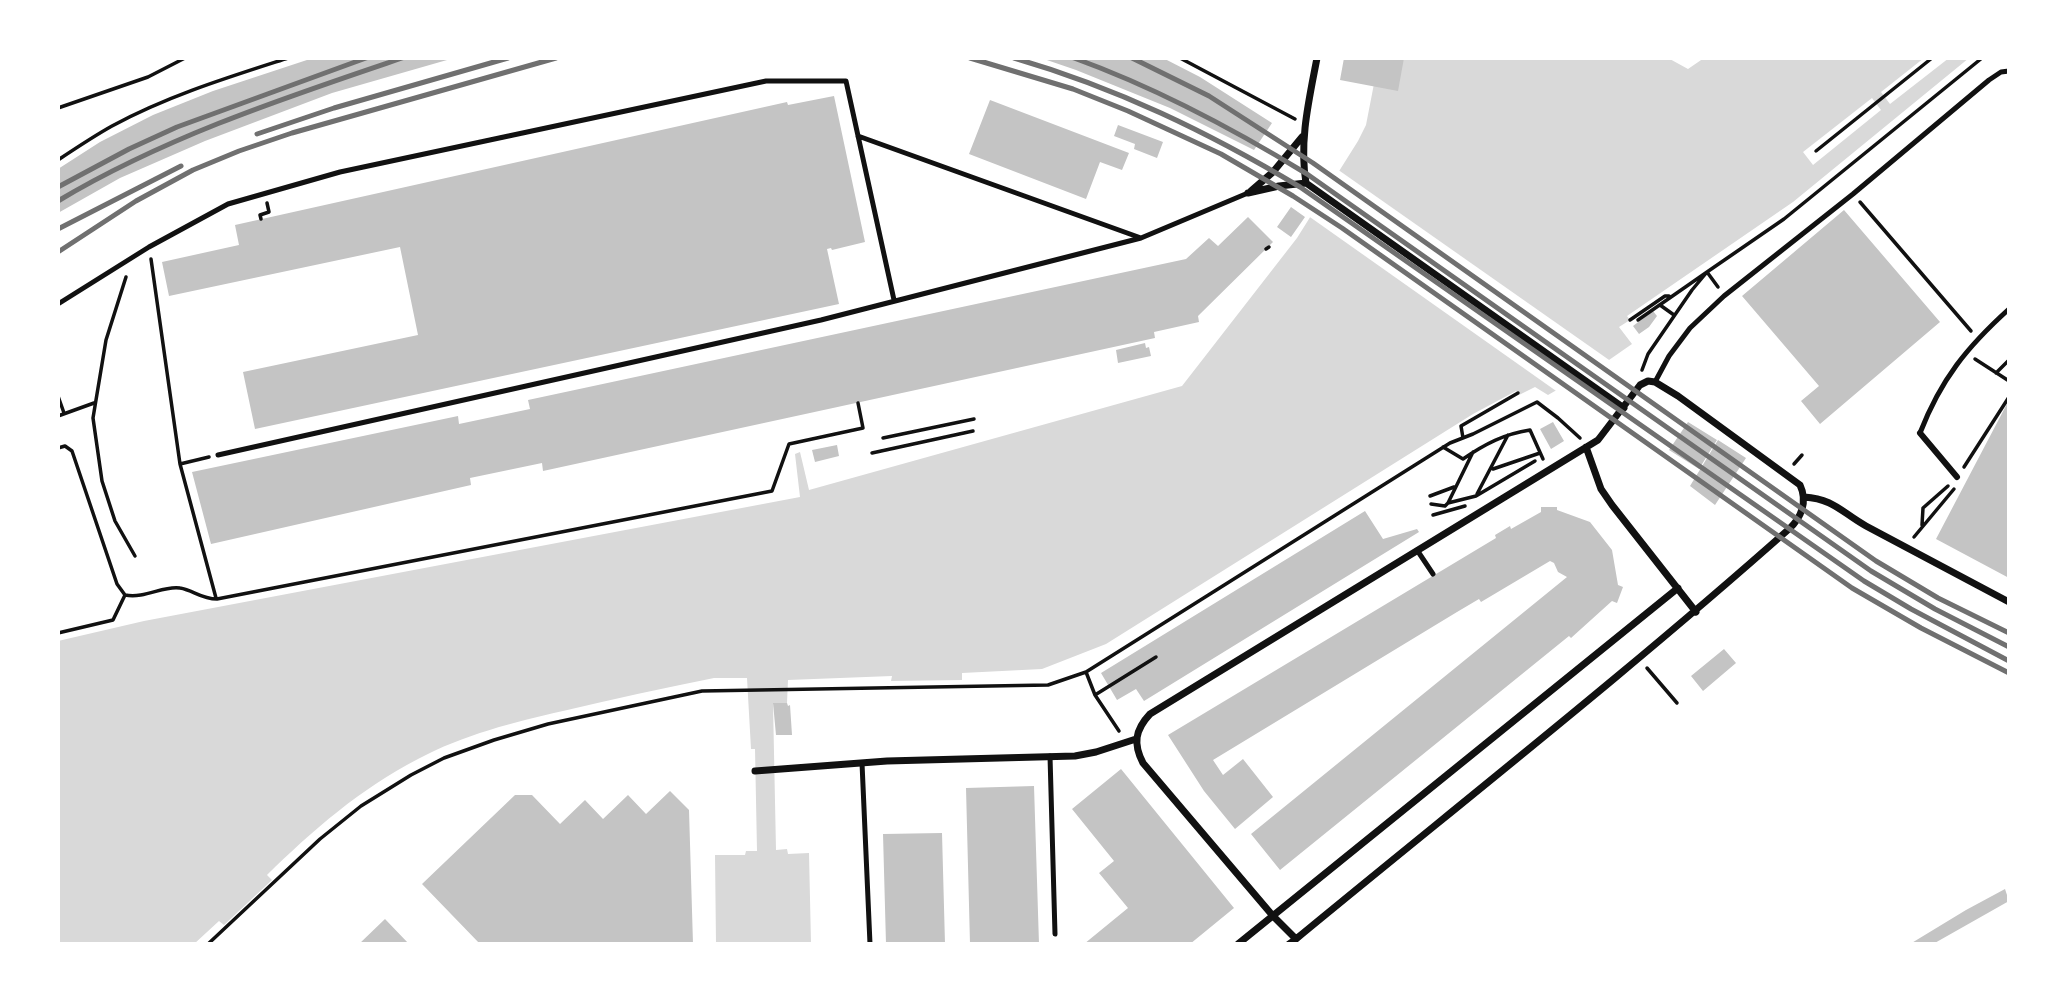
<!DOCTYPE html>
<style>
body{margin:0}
#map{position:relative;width:2067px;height:1002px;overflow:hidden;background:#fff;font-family:"Titillium Web",sans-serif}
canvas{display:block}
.frame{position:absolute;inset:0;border:60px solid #fff;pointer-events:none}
</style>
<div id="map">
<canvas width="2067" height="1002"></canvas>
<div class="frame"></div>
</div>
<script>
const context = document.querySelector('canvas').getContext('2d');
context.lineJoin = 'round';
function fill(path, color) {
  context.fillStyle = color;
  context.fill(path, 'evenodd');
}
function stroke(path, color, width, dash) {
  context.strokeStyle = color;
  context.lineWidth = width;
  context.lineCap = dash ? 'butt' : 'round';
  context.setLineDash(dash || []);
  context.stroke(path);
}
fill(new Path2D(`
 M 1379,58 L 1668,58 L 1688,69 L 1704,58 L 1969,58 L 1793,202 L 1627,316 L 1630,320 L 1619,327 L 1632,344 L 1609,360 L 1548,395 L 1535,387 L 1519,395 L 1516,391 L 1473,414 L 1106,644 L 1042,669 L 962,673 L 962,680 L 891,681 L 892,676 L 788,680 L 787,703 L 773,704 L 776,850 L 787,849 L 788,854 L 809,853 L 811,944 L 716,944 L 715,855 L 745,855 L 746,851 L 757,851 L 755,749 L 751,749 L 747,678 L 714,678 C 664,688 613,699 563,711 C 514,722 463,735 418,759 C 360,789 313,830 267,875 L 272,880 L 224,925 L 219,921 L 194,944 L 58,944 L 58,641 L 144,621 L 800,497 L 795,454 L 800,452 L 809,490 L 1182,386 L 1297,238 L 1358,141 L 1366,125 Z`), '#d9d9d9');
fill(new Path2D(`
 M 1924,58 L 1949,58 L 1890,104 L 1881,92 Z
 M 1872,98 L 1881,110 L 1813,165 L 1803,152 Z
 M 1337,169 L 1612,362 L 1559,393 L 1307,215 Z`), '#fff');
fill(new Path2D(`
 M 313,58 L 454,58 L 332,93 L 205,141 L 120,178 L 58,213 L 58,169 L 100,142 L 153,115 L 213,91 Z
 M 1041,58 L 1163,58 L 1200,77 L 1272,123 L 1254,150 L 1170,108 L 1076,70 Z
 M 1344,58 L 1404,58 L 1398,91 L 1340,80 Z
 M 834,96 L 865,242 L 832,250 L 831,248 L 827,249 L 839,304 L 255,429 L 243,372 L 418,335 L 400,247 L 169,296 L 162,262 L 239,245 L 235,225 L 787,102 L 788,105 Z
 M 990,100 L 1129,153 L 1122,170 L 1100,162 L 1086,199 L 969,154 Z
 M 1118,125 L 1163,142 L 1157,158 L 1134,149 L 1135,144 L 1114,136 Z
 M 1291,207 L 1305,217 L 1291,237 L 1277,227 Z
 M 1844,210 L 1940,322 L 1820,424 L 1801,401 L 1819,386 L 1742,296 Z
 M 1248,217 L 1273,242 L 1198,316 L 1199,322 L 1154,332 L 1155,338 L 543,471 L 542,463 L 470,478 L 471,485 L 211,544 L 192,472 L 458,416 L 459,424 L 530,409 L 528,400 L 1186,259 L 1209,238 L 1218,246 Z
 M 1653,311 L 1657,316 L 1649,327 L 1639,334 L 1633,326 Z
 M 1145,343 L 1146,348 L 1149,347 L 1151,356 L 1118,363 L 1116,350 Z
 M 2009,400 L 2009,578 L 1936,539 Z
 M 1553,422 L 1564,441 L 1551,449 L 1540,429 Z
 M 1688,422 L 1717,440 L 1699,469 L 1669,450 Z
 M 1718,440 L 1746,458 L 1715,505 L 1690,486 Z
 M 837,445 L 839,456 L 815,462 L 812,450 Z
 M 1541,507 L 1557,507 L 1557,510 L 1590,522 L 1612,550 L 1618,585 L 1623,587 L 1617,603 L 1612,601 L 1571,638 L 1569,636 L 1280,870 L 1251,834 L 1567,577 L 1558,572 L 1554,563 L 1550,561 L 1481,602 L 1479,599 L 1457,612 L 1213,760 L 1223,775 L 1243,759 L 1273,797 L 1235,829 L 1204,791 L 1168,735 L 1496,538 L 1495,535 L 1510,526 L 1511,529 L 1541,512 Z
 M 1365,511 L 1383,539 L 1417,529 L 1419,532 L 1144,701 L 1136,689 L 1117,700 L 1101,673 Z
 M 1724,649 L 1736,663 L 1703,691 L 1691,676 Z
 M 773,703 L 787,703 L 788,706 L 790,705 L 792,735 L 776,735 Z
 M 1121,769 L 1234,908 L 1190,944 L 1084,944 L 1128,908 L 1099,873 L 1114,861 L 1072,809 Z
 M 1034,786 L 1039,944 L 970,944 L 966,788 Z
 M 670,791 L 689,810 L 693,944 L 480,944 L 422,884 L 515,795 L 532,795 L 560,824 L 585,800 L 603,819 L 628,795 L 646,814 Z
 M 942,833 L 945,944 L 886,944 L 883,834 Z
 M 2005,889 L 2009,901 L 1933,944 L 1910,944 L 1966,910 Z
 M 385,919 L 409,944 L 359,944 Z`), '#c4c4c4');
stroke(new Path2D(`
 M 1180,58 L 1295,119
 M 58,108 L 148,77 L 185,58
 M 1816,151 L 1932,58
 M 58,160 C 76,148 94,136 112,126 C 167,96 229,77 288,58
 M 1860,202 L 1971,331
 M 261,219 L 260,215 L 269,212 L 267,203
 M 1266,249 L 1269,247
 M 151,259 L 180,464 L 216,598
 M 126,277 L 106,340 L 93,418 L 102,481 L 115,521 L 135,556
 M 1660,305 L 1674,315
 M 1630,320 L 1665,296 L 1669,296
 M 1638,320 L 1707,272 L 1718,287
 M 1975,359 L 2009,381
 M 1642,370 L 1648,354 L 1692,290 L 1707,272 L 1784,219 L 1982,58
 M 1996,373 L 2009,360
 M 58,396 L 64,413
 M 58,416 L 94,403
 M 883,438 L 974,419
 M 1463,438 L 1461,426 L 1518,393
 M 1443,447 L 1463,459 C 1485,444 1504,434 1530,430 L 1543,459
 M 58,448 L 65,446 L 72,451 L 117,584 L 125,595 C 145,599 164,585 180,588 C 193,590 201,599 217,599 L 772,491 L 789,444 L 863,428 L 858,403
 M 1473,452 L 1448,503 L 1476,496 L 1535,461
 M 872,453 L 973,431
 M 180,464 L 209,457
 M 1794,464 L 1802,455
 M 1964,467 L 2009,397
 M 1493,469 L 1540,453
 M 1477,494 L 1508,435
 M 1430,496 L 1454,487
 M 1431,504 L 1445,506 L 1448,503
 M 1433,515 L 1465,506
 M 1922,525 L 1923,508 L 1948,486
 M 1914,537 L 1954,489
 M 58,633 L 113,620 L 125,595
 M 1647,668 L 1677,703
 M 1086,672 L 1095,695 L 1119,731
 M 1095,695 L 1156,657
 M 208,944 L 320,839 L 361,806 L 411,775 L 444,758 L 494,740 L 548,724 L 702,691 L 1048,685 L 1086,672 L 1450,443 L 1473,434 L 1537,402 L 1558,418 L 1580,438`), '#111', 3.5);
stroke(new Path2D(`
 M 858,136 L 1141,238
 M 58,304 L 149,247 L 228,204 L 340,172 L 766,81 L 846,81 L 894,300
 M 1655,382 L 1669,356 L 1690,328 L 1724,296 L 1853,194 L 1989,80 L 2001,72 L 2009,71
 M 1920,433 C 1941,379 1967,347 2009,309
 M 218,455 L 821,320 L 1141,238 L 1248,193
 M 1417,550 L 1433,574
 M 1050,756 L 1055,934
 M 862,763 L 870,944`), '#111', 5);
stroke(new Path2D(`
 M 1920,433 L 1957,477`), '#111', 6);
stroke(new Path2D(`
 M 1306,183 C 1299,141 1309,100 1317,58
 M 1251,191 L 1273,172 L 1302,137
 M 1248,193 L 1279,186 L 1306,183 L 1624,408
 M 1586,447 L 1601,489 L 1612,505 L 1696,612
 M 1804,497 C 1834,499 1841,512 1866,526 C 1914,551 1961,577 2009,602
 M 755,771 L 887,761 L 1075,756 L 1096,752 L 1136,739
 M 1238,944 L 1678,588
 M 1289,944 L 1296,939 C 1461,803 1629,671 1789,529 C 1801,518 1808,502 1800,485 L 1678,396 L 1655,382 L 1648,381 L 1640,385 L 1598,440 L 1150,714 C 1135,730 1133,744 1143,763 L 1273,916 L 1296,939`), '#111', 7);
stroke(new Path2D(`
 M 970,58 L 1073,89 L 1128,111 L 1221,154 L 1293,196 L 1342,228 L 1852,588 L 1921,628 L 2009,673
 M 1014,58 C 1117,88 1208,132 1300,187 L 1864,581 L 1911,609 L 2009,661
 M 1074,58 C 1157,88 1232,128 1307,174 L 1871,571 L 1935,609 L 2009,647
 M 1132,58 L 1209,96 L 1313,163 L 1876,561 L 1938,598 L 2009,633
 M 257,134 L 334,108 L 508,58
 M 58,187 L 129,149 L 177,127 L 366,58
 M 58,201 C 165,137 284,98 402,58
 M 58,229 L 181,166
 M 58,252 L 136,201 L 193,170 L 239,151 L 292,133 L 556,58`), '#707070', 5);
</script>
